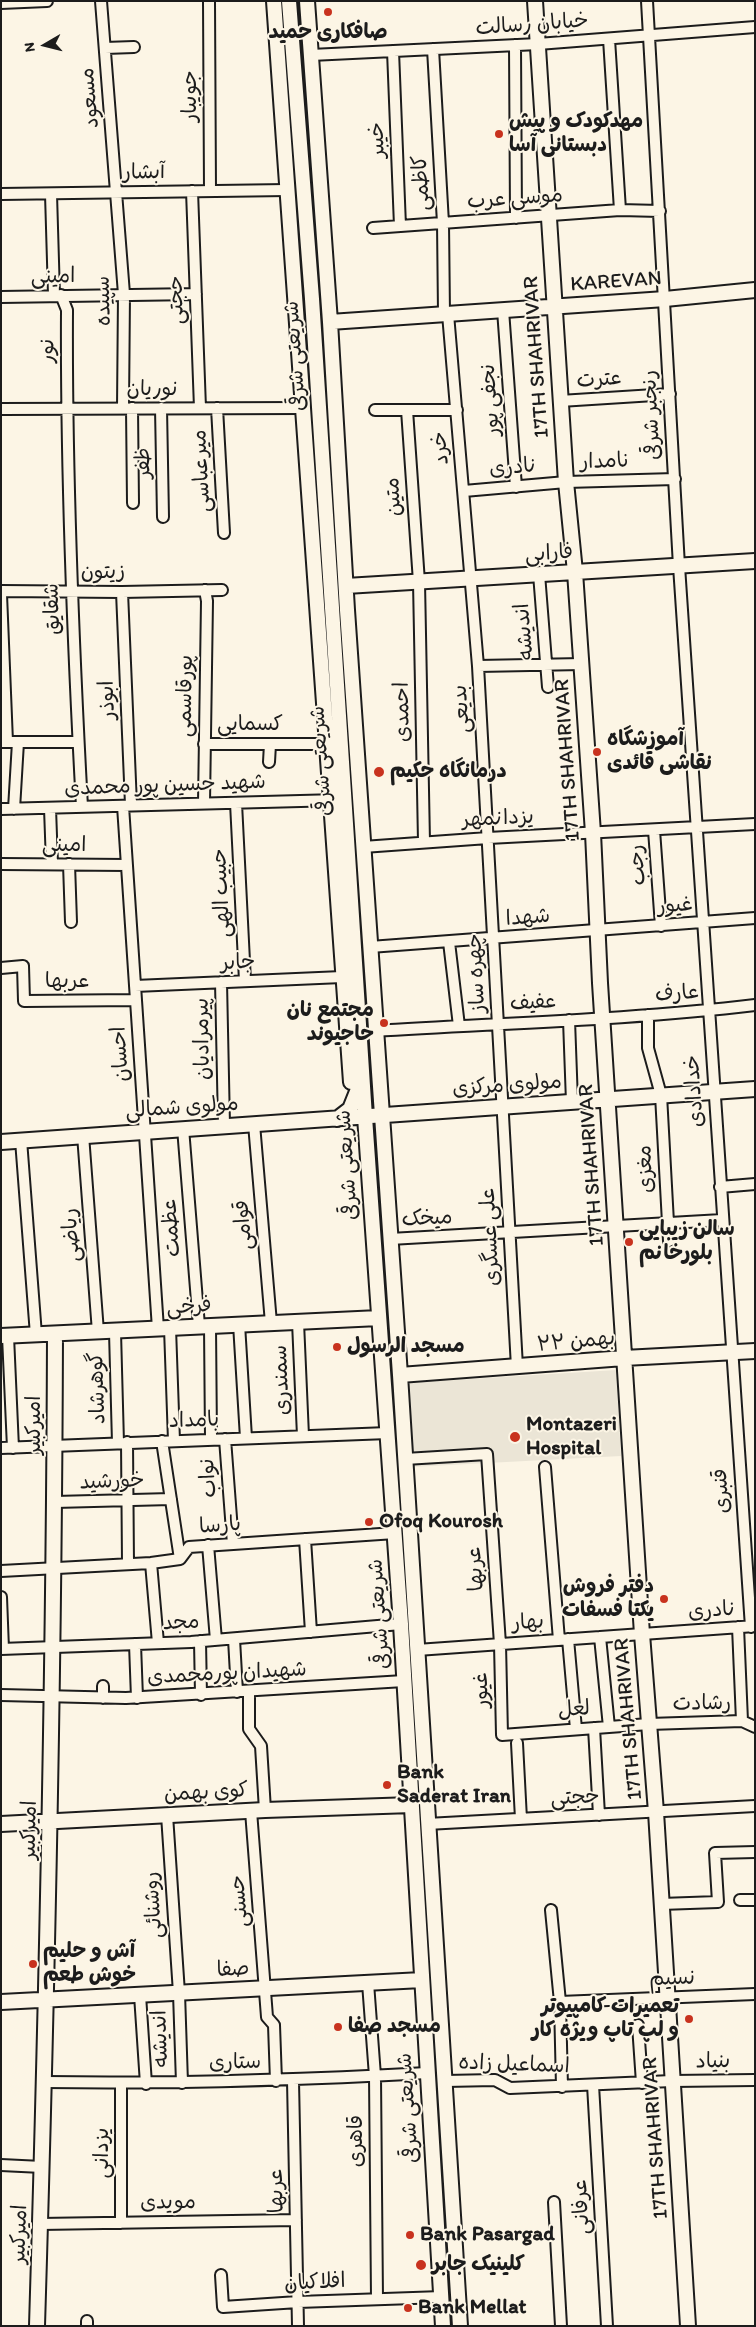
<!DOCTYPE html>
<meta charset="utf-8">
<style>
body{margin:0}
#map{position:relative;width:756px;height:2327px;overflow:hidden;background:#fcf5e5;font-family:Itim,sans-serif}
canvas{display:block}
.frame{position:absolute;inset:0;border:2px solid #1c1c1c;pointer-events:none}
.north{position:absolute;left:20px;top:20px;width:50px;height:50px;-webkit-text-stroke:4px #fcf5e5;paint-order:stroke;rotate:262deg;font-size:14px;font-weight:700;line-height:20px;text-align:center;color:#1c1c1c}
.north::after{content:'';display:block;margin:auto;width:18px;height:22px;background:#1c1c1c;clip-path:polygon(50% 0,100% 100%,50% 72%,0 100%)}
</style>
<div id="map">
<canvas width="756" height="2327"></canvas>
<div class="frame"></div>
<div class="north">N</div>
</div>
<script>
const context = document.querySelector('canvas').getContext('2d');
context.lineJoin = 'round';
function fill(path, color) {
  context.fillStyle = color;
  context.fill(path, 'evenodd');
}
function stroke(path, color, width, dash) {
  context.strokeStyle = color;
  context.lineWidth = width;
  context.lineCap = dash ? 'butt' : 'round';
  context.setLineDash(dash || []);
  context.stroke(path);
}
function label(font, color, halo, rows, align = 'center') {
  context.font = font + ' Itim,"Playpen Sans Arabic",sans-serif';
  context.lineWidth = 4;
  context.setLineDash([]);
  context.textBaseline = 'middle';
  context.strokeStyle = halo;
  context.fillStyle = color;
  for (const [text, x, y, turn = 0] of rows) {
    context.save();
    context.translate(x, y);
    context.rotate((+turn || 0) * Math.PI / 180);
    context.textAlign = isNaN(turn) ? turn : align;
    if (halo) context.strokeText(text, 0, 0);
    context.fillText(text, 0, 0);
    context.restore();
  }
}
fill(new Path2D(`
 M 616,1370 L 621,1456 L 411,1467 L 406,1383 Z`), '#ebe5d6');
const street = new Path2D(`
 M 101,1 L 124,294 L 123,408
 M 209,1 L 210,191
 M 647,1 L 679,566 L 751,1627
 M 1,3 L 47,1
 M 609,39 L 620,210
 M 515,45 L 516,218
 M 105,48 L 134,47
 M 433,49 L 443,223 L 444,314
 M 393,51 L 400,226
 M 311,55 L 538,44 L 755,27
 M 192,191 L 200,408
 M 1,194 L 287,190
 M 51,194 L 54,295
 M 373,228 L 620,210 L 660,211
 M 61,295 L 67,310 C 66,476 73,641 82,807
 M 1,297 L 196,294
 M 503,310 L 516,487
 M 448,314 L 478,666 L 517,1367
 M 560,401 L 670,394
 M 132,408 L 133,503
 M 161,408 L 163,517
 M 217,408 L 224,533
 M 1,409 L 303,408
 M 375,410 L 457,410
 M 407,410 L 419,582 L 424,842
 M 464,491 L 566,482 L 675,479
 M 539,574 L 548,687
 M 1,591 L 122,592 L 222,590
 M 122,592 L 131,805
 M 1,594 L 7,742
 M 478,666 L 582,664
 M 1,742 L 78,742
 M 204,744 L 326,744
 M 269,762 L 270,744
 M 204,803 L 207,601 L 205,590
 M 236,803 L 245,981
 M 123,806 L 158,1329
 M 50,808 L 52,864
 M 1,809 L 338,800
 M 14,809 L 18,742
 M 654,830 L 661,926
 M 363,847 L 488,838 L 755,824
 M 1,864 L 127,865
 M 69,864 L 71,922
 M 449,942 L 459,1026
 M 370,947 L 755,918
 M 1,968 L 23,966 L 24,1001 L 136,1000
 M 221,982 L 224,1125
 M 135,986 L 342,977
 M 648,1015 L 648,1048 L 661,1095 L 669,1241
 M 569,1020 L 572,1102
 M 375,1031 C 502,1023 629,1020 755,1005
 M 254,1124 L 271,1323
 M 183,1128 L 199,1326
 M 83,1135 L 98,1332
 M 21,1140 L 36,1335
 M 720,1187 L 755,1184
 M 390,1239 L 722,1220
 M 298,1322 L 303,1436
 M 239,1324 L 246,1438
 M 210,1326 L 211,1439
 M 170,1328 L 174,1441
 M 115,1332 L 118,1443
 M 8,1336 L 13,1448
 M 225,1439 L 233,1544
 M 162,1441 L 180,1559
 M 127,1442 L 128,1564
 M 1,1448 L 388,1433
 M 405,1459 L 487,1454 L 500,1644 L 502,1735 L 649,1724 L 742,1721 L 755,1727
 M 545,1467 L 559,1640
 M 55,1502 L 171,1499
 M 305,1539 L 311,1632
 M 208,1545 L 216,1640
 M 151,1563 L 158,1643
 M 1,1571 L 151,1563 L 180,1559 L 189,1547 L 395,1533
 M 1,1597 L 3,1649
 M 738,1627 L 742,1721
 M 600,1637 L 609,1727
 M 234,1639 L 237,1692
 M 568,1639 L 576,1729
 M 200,1641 L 201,1695
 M 135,1644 L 137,1698
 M 1,1649 L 191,1642 L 401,1624
 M 417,1650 L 755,1626
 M 249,1691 L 249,1729 L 261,1746 L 265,1810
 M 1,1695 L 126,1698 L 404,1681
 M 103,1698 L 103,1686
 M 594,1728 L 599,1815
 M 517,1743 L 521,1819
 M 251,1811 L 267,2017 L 274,2025 L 276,2081
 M 167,1815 L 179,1993 L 182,2083
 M 427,1824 L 755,1806
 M 740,1900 L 755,1900
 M 661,1904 L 718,1902 L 715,1853 L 755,1852
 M 551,1910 L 560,2002 L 562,2087
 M 368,1983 L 375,2076 L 377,2299
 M 140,1995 L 146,2084
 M 560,2002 L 755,1994
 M 638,2025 L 642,2083
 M 293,2081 L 298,2326
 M 445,2081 L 495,2080 L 510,2088 L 672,2081 L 755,2080
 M 45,2082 C 173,2084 299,2080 427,2073
 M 593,2085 L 607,2326
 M 1,2165 L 42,2167
 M 554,2202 L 561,2326
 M 121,2223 L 121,2084
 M 40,2224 L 296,2220
 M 221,2275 L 223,2307 L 298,2302 L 442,2297
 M 87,2326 L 87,2321`);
const secondary = new Path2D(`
 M 274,1 L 351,1082
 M 289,1 L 312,299 L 365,1117 L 401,1624 L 443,2326
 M 307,1 L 330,322 L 347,610 L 400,1375 L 460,2326
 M 535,1 L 566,482 L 575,572 L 593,833 L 600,983 L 642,1634 L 656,1812 L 688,2326
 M 330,322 L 665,299 L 755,290
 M 346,586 L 755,561
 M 337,1119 L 350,1109 L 360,1084
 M 1,1142 L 755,1089
 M 1,1336 L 379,1318
 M 400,1375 L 624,1358 L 755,1351
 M 1,1824 L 265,1810 L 412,1805
 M 1,2002 L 422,1980
 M 37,2326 C 47,1995 54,1665 55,1335`);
stroke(street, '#1c1c1c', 14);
stroke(secondary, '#1c1c1c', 18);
stroke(street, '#fcf5e5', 10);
stroke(secondary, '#fcf5e5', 14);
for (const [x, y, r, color] of [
 [328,12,5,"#c8321e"],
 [499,134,5,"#c8321e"],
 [597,752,5,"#c8321e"],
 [379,772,6,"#c8321e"],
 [384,1023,5,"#c8321e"],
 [629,1242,5,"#c8321e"],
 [337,1347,5,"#c8321e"],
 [515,1437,6,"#c8321e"],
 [369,1522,5,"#c8321e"],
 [664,1599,5,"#c8321e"],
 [387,1785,5,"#c8321e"],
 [33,1964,5,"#c8321e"],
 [689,2019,5,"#c8321e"],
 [338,2027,5,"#c8321e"],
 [410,2235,5,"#c8321e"],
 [421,2265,6,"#c8321e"],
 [408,2308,5,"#c8321e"]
]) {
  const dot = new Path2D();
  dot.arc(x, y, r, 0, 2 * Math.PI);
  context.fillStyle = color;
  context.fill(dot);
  stroke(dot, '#fcf5e5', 2);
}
label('21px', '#1c1c1c', '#fcf5e5', [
 ["خیابان رسالت",532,25,-4],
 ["جویبار",191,96,-90],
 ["مسعود",90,98,-95],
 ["خیبر",378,140,-92],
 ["آبشار",144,173,-1],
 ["کاظمی",422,183,-93],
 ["موسی عرب",515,199,-4],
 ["امینی",53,277,-1],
 ["KAREVAN",616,282,-4],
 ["حجتی",177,300,-92],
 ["سپیده",104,301,-91],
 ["نور",48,351,-89],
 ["شریعتی شرقی",296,356,-94],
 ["17TH SHAHRIVAR",537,357,-94],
 ["عترت",599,380,-4],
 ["نوریان",152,390],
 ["نجفی پور",491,400,-94],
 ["رنجبر شرقی",652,415,-93],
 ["خرد",441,448,-95],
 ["نامدار",605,462,-2],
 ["ظفر",144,463,-91],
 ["نادری",513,468,-5],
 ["میرعباسی",202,471,-93],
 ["متین",394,497,-94],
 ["فارابی",549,554,-4],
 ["زیتون",103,573],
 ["شقایق",53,609,-92],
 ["اندیشه",525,632,-95],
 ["پورقاسمی",186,696,-89],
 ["ابوذر",108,700,-92],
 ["بدیعی",462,709,-94],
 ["احمدی",403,712,-91],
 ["کسمایی",250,725],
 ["17TH SHAHRIVAR",568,760,-94],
 ["شریعتی شرقی",322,761,-94],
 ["شهید حسین پور محمدی",165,786,-2],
 ["یزدانمهر",498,819,-3],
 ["امینی",64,846],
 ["رجب",638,865,-94],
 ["حبیب الهی",222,893,-93],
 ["غیور",675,906,-5],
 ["شهدا",528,918,-4],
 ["جابر",238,963,-3],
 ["چهره ساز",477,973,-93],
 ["عربها",67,982],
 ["عارف",677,994,-4],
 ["عفیف",533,1003,-3],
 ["پیرمرادیان",203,1039,-91],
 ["احسان",121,1054,-94],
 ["مولوی مرکزی",507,1086,-4],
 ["خدادادی",695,1091,-94],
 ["مولوی شمالی",182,1108,-4],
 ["شریعتی شرقی",348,1165,-94],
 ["17TH SHAHRIVAR",592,1165,-94],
 ["مغزی",646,1169,-93],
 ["میخک",427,1219,-3],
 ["قوامی",244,1225,-95],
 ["عظمت",172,1228,-94],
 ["ریاضی",72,1235,-94],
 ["علی عسگری",491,1237,-93],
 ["فرخی",189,1307,-4],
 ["۲۲ بهمن",576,1342,-5],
 ["سمندری",282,1380,-92],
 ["گوهرشاد",98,1388,-92],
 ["بامداد",194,1421,-2],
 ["امیرکبیر",35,1425,-90],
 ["نواب",209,1478,-94],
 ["خورشید",112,1482,-2],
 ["قنبری",722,1491,-94],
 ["پارسا",220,1526,-4],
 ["عربها",476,1569,-94],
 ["نادری",712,1611,-4],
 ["شریعتی شرقی",380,1614,-94],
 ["مجد",181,1623,-3],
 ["بهار",528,1623,-4],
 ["شهیدان پورمحمدی",227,1674,-3],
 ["غیور",482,1690,-92],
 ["رشادت",702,1704,-1],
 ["لعل",574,1710,-4],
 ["17TH SHAHRIVAR",629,1719,-95],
 ["کوی بهمن",206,1793,-3],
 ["حجتی",575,1798,-3],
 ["امیرکبیر",30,1830,-89],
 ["حسنی",240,1901,-95],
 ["روشنائی",154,1905,-94],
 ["صفا",233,1970,-3],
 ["نسیم",672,1979,-2],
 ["اندیشه",161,2039,-92],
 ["بنیاد",713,2062,-1],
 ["ستاری",235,2063,-1],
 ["اسماعیل زاده",514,2065,2],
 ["شریعتی شرقی",409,2108,-94],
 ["17TH SHAHRIVAR",656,2138,-94],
 ["قاهری",357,2141,-90],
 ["یزدانی",103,2153,-90],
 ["عربها",277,2191,-91],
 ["مویدی",168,2203,-1],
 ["عرفانی",582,2207,-93],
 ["امیرکبیر",20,2234,-88],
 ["افلاکیان",315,2283,-3]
]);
label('bold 21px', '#1c1c1c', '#fcf5e5', [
 ["صافکاری حمید",328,33,"center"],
 ["مهدکودک و پیش",509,122],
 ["دبستانی آسا",509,146],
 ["آموزشگاه",607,740],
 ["نقاشی قائدی",607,764],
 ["درمانگاه حکیم",390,772],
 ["مجتمع نان",374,1011,"right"],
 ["حاجیوند",374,1035,"right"],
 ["سالن زیبایی",639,1230],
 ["بلورخانم",639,1254],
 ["مسجد الرسول",347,1347],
 ["Montazeri",526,1425],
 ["Hospital",526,1449],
 ["Ofoq Kourosh",379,1522],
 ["دفتر فروش",654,1587,"right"],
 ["یکتا فسفات",654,1611,"right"],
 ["Bank",397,1773],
 ["Saderat Iran",397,1797],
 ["آش و حلیم",43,1952],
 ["خوش طعم",43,1976],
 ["تعمیرات کامپیوتر",679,2007,"right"],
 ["و لپ تاپ ویژه کار",679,2031,"right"],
 ["مسجد صفا",348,2027],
 ["Bank Pasargad",420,2235],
 ["کلینیک جابر",432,2265],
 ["Bank Mellat",418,2308]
], 'left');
</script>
